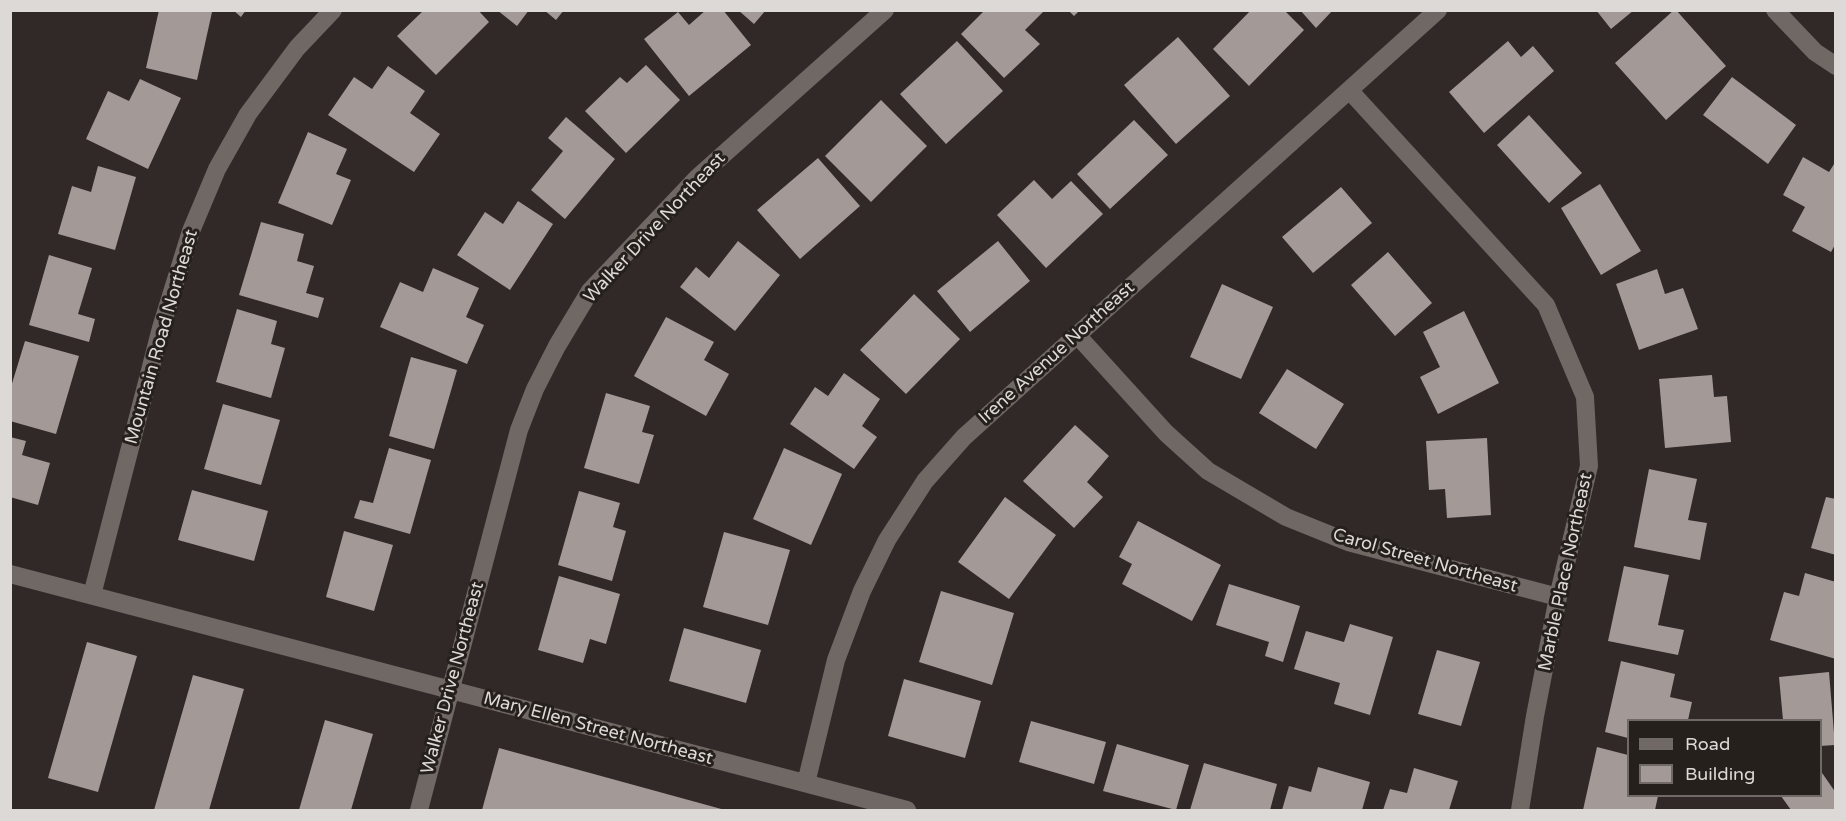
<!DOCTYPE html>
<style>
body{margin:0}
#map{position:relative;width:1846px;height:821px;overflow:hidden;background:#302927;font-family:"Varela Round",sans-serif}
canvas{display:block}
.frame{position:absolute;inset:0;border:12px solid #ddd9d7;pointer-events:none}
.legend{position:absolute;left:1627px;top:719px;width:195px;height:78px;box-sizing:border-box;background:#26201d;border:2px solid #6f6a67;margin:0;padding:8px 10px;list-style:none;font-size:18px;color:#ddd9d7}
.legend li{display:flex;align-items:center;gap:12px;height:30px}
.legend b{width:30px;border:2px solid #6f6a67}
</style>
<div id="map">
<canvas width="1846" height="821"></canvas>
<div class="frame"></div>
<ul class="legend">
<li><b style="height:8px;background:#706864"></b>Road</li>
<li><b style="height:16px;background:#a39a97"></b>Building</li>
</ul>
</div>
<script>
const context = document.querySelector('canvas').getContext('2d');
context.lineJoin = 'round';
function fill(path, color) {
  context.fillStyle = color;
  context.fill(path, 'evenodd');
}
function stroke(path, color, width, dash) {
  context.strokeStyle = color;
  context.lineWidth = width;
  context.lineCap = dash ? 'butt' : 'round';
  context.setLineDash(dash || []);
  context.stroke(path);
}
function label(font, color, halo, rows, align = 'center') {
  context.font = font + ' "Varela Round",sans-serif';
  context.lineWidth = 6;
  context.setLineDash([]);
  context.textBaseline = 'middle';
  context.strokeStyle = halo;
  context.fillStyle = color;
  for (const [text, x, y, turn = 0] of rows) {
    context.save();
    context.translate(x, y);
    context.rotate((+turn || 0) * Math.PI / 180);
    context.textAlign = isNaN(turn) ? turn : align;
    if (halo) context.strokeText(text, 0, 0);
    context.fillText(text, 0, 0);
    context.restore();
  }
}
fill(new Path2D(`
 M 159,10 L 212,12 L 197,80 L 146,68 Z
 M 233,10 L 246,10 L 241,17 Z
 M 424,10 L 478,10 L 489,22 L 436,75 L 397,36 Z
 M 497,10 L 529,10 L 517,26 Z
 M 544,10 L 564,10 L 556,20 Z
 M 706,10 L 723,10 L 751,45 L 689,96 L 644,39 L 678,12 L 689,25 Z
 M 738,10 L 766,10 L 754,24 Z
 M 985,10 L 1045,10 L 1025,30 L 1040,44 L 1004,78 L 961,34 Z
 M 1068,10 L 1080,10 L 1074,16 Z
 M 1251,10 L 1284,10 L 1304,30 L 1249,86 L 1213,49 Z
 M 1300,10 L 1333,10 L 1316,28 Z
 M 1596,10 L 1634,10 L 1611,29 Z
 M 1674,10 L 1676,10 L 1726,66 L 1666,120 L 1615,63 Z
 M 1178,37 L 1230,96 L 1176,144 L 1124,85 Z
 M 957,41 L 1003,91 L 946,144 L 900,94 Z
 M 1508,41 L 1521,57 L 1533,46 L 1554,71 L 1484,133 L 1449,92 Z
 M 646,65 L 680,100 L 626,153 L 585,111 L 620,77 L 627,83 Z
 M 388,66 L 425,91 L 410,113 L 440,134 L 414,172 L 328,115 L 354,77 L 372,89 Z
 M 1732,77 L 1796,125 L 1768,164 L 1703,115 Z
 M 140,79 L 181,98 L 148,169 L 86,139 L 108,91 L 129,101 Z
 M 881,100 L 927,146 L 871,202 L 825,156 Z
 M 1529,115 L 1582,173 L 1549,203 L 1497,145 Z
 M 566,117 L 615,159 L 565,219 L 531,190 L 563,151 L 548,138 Z
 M 1134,120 L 1168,155 L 1110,209 L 1077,174 Z
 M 308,132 L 347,149 L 336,174 L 351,180 L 332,225 L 278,203 Z
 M 1803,157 L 1829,172 L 1836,161 L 1836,243 L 1831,252 L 1792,231 L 1805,207 L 1783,195 Z
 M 818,158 L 860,206 L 800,259 L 757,210 Z
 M 98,166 L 136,177 L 115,250 L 58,234 L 72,186 L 91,192 Z
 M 1034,180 L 1052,199 L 1071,181 L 1103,214 L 1046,268 L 997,215 Z
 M 1600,184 L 1641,251 L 1601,275 L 1561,208 Z
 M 1341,187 L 1372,223 L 1313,273 L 1282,237 Z
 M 518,201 L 553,224 L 510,290 L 457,255 L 485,212 L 503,224 Z
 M 261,222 L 304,234 L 297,261 L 314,266 L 306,293 L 324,298 L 318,318 L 239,295 Z
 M 738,241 L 780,275 L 735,331 L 680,287 L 696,267 L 709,278 Z
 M 998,241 L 1030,281 L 970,332 L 937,291 Z
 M 1388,252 L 1432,303 L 1395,336 L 1351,285 Z
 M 49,255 L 92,268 L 78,314 L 95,319 L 89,342 L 29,325 Z
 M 433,268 L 479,288 L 466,317 L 484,325 L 467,364 L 380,327 L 400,282 L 423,292 Z
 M 1657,269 L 1665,294 L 1683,288 L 1698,329 L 1639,350 L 1616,284 Z
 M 1222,284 L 1273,307 L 1241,379 L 1190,357 Z
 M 914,294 L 960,339 L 906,394 L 860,350 Z
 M 237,309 L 277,321 L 271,344 L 285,348 L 271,398 L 216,382 Z
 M 1464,311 L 1499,383 L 1438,414 L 1420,377 L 1440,367 L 1423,332 Z
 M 666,317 L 714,342 L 704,360 L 729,374 L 706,416 L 634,376 Z
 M 25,341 L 79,356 L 56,434 L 10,421 L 10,390 Z
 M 411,357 L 457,370 L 434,449 L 389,436 Z
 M 1287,369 L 1344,404 L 1316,449 L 1259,413 Z
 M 844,373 L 880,399 L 862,426 L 877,437 L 854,469 L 790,424 L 815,387 L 828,396 Z
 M 1712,375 L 1714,397 L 1727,396 L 1731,442 L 1665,448 L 1659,379 Z
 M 606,393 L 650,406 L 642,432 L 654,435 L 639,484 L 584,468 Z
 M 223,404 L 280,420 L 261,485 L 204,469 Z
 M 1075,425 L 1109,456 L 1087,482 L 1103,497 L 1074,528 L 1023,481 Z
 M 10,437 L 26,441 L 22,455 L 50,463 L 38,505 L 10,497 Z
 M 1487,438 L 1491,515 L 1447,518 L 1445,489 L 1429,490 L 1426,441 Z
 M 389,448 L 431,460 L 410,534 L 354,518 L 360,500 L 373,503 Z
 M 784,448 L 842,474 L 811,545 L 753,519 Z
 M 1649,469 L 1697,479 L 1688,520 L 1707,523 L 1700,560 L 1634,547 Z
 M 192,490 L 268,511 L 254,561 L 178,540 Z
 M 579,491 L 620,503 L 613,527 L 626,531 L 612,581 L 558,565 Z
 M 1005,497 L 1056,535 L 1009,599 L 958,562 Z
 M 1826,497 L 1836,499 L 1836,555 L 1811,548 Z
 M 1138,521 L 1221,565 L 1192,621 L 1122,584 L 1132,564 L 1119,557 Z
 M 344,531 L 393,545 L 374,611 L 326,597 Z
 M 724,532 L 790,550 L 768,625 L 703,607 Z
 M 1624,566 L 1669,575 L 1658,625 L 1684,630 L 1678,655 L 1608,641 Z
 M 1805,573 L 1836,582 L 1836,659 L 1770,640 L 1784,592 L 1799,596 Z
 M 559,576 L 620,594 L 606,644 L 590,639 L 583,663 L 538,650 Z
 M 1229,584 L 1300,606 L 1283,662 L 1265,656 L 1269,642 L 1216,625 Z
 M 941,591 L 1014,613 L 992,685 L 919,662 Z
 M 1350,624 L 1393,637 L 1370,715 L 1334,704 L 1340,683 L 1294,669 L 1306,631 L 1344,642 Z
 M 684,628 L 761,650 L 746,703 L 669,681 Z
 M 87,642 L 137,656 L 98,792 L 48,778 Z
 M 1437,650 L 1480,662 L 1461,726 L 1418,714 Z
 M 1621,661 L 1675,674 L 1670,697 L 1692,702 L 1688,720 L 1628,720 L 1628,738 L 1605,732 Z
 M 1829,672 L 1835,745 L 1820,746 L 1820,720 L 1783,720 L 1779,677 Z
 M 193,675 L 244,689 L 209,810 L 154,810 Z
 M 904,679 L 981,701 L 965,758 L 888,736 Z
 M 325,720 L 373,734 L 351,810 L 299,810 Z
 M 1031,721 L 1106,742 L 1094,784 L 1019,762 Z
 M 1117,744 L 1189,765 L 1176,810 L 1103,791 Z
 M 1597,747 L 1628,755 L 1628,796 L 1658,796 L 1655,810 L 1583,810 Z
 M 499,748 L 725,810 L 482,810 Z
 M 1204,763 L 1277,784 L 1270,810 L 1190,810 Z
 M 1318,767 L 1370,782 L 1362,810 L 1282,810 L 1289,786 L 1311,792 Z
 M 1414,768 L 1458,781 L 1449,810 L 1383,810 L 1390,789 L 1407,793 Z
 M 1820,770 L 1836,793 L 1836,810 L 1791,810 L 1781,796 L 1820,796 Z`), '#a39a97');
stroke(new Path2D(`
 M 1775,10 L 1815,52 L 1836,66
 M 1350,91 L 1546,305 L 1585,397 L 1589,466 L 1558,597 L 1535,716 L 1520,810
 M 1077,335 L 1166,433 L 1208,471 L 1286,517 L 1348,542 L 1558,597
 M 10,574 L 907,810
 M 92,595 L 161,328 L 191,231 L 217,169 L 248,114 L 297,48 L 333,10
 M 806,783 L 836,660 L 862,591 L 887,540 L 925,481 L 964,437 L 1438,10
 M 419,810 L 519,430 L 535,389 L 557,346 L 590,291 L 697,178 L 885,10`), '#706864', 18);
label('18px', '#ddd9d7', '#26201d', [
 ["Walker Drive Northeast",655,228,-47],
 ["Mountain Road Northeast",162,337,-74],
 ["Irene Avenue Northeast",1057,353,-42],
 ["Carol Street Northeast",1425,561,16],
 ["Marble Place Northeast",1566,572,-78],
 ["Walker Drive Northeast",453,678,-75],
 ["Mary Ellen Street Northeast",598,729,15]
]);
</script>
